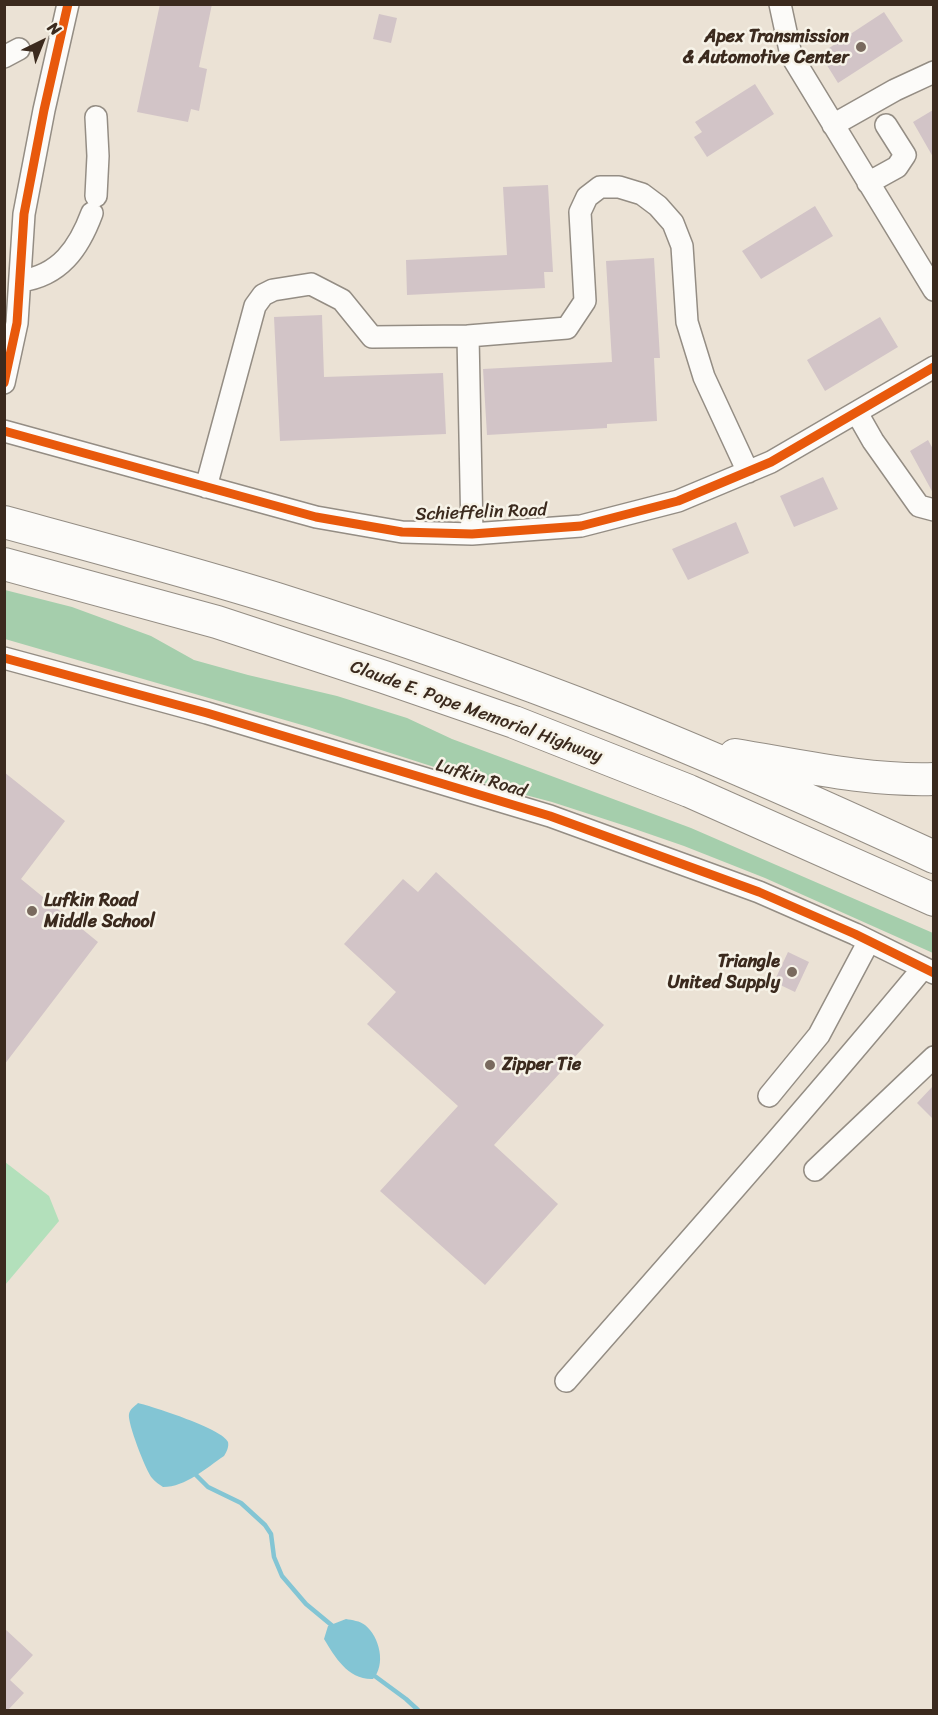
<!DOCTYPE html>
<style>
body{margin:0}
#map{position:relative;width:938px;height:1715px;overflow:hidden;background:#ebe2d5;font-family:Sriracha,sans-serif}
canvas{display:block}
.frame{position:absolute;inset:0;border:6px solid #3b2a1e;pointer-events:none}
.north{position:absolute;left:12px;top:12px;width:60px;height:60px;-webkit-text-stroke:4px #f7f3e8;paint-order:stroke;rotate:43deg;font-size:16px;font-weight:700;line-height:24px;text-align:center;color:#3b2a1e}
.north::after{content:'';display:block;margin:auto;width:21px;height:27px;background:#3b2a1e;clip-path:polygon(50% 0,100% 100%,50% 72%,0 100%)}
</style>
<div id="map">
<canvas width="938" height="1715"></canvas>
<div class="frame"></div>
<div class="north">N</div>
</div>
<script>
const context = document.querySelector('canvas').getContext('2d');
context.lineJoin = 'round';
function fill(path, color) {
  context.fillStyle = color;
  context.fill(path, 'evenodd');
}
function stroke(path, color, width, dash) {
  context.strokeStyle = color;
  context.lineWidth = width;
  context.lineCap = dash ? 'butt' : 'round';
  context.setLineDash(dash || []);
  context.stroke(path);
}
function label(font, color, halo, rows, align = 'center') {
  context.font = font + ' Sriracha,sans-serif';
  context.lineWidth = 5;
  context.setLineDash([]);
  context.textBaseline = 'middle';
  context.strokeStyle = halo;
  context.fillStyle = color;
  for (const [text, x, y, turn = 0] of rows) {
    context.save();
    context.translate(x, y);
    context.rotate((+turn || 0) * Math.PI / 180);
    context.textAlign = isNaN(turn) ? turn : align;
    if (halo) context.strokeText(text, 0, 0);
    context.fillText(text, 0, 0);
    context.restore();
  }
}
fill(new Path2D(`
 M 5,1162 L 49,1196 L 59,1221 L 5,1285 Z`), '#b3e0bb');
fill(new Path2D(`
 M 5,590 L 72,607 L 151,636 L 194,660 L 248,675 L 337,696 L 407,718 L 452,739 L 691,828 L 933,933 L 933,953 L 765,878 L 684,846 L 629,827 L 552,802 L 503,789 L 309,727 L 5,639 Z`), '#a5ceac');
fill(new Path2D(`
 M 138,1403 C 154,1407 223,1429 228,1442 C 229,1447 227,1451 224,1456 C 206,1468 186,1487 163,1487 C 160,1485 155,1482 152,1478 C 146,1471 127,1422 129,1414 C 130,1409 135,1406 138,1403 Z
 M 346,1619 C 352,1620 360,1621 365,1625 C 380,1637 386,1665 373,1679 C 348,1680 335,1657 324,1639 L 328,1626 Z`), '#83c5d4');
stroke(new Path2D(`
 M 193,1472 L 208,1487 L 241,1503 L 265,1525 L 271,1534 L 274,1557 L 282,1576 L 306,1604 L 335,1628
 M 372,1674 L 406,1699 L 418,1710`), '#83c5d4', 4.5);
fill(new Path2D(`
 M 160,4 L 212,4 L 199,67 L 207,69 L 199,111 L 191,109 L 188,122 L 137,112 Z
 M 884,12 L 903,41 L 838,83 L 820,54 Z
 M 379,14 L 397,18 L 391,43 L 373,39 Z
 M 755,84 L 774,114 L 707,157 L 694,137 L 702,132 L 695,122 Z
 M 933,110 L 933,157 L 913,122 Z
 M 548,185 L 553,272 L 544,272 L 545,288 L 407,295 L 406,260 L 507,255 L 503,187 Z
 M 815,206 L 833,236 L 761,279 L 742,251 Z
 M 654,258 L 660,358 L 654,358 L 657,421 L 607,424 L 607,428 L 487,435 L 483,369 L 612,362 L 606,261 Z
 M 322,315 L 324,377 L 443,373 L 446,434 L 280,441 L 274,317 Z
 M 880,317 L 898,347 L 825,391 L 807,360 Z
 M 928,440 L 933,449 L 933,493 L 910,451 Z
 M 823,477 L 838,509 L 794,527 L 780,496 Z
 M 736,522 L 749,553 L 688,580 L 672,549 Z
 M 4,772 L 65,821 L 21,879 L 98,942 L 4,1065 Z
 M 436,872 L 604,1025 L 494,1145 L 558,1204 L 485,1285 L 380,1191 L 458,1106 L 367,1024 L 396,992 L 344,944 L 403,879 L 418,892 Z
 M 788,952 L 809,962 L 795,992 L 774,982 Z
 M 933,1086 L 933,1119 L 917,1103 Z
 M 4,1628 L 33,1655 L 10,1680 L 24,1693 L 8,1710 L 4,1710 Z`), '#d2c4c7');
const minor = new Path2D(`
 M 780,4 L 791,55 L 934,290
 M 4,57 L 19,49
 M 96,117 L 98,156 L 96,196
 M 833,125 L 895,90 L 934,72
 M 868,183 L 897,167 L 905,155 L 886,125
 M 20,281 C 60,276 79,248 92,213
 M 4,383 L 17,323 L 24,214 L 44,110 L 68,4
 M 857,413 L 873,441 L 919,506 L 934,510
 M 4,431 L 316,517 L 402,532 L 472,534 L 581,526 L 678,501 L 771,462 L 934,367
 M 206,487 L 255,306 L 263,295 L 273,290 L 311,284 L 342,300 L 372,337 L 468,336
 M 472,534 L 468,336 L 567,328 L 585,301 L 580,212 L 587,197 L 600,187 L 619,187 L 642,194 L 658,206 L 673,223 L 682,246 L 687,322 L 704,377 L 748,472
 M 4,658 L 207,713 L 550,816 L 759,892 L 855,934 L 934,973
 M 769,1096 L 819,1035 L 869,941
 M 815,1170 L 934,1057
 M 566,1381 C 686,1244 807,1108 923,968`);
const highway = new Path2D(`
 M 4,522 C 96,547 187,571 277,599 C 391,635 504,674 615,718 C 723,761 828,808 934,857
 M 4,564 L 217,622 L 384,677 L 514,722 L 689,791 L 934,900
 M 735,755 C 802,766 866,781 934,779`);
stroke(minor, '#948d84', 24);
stroke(highway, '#948d84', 34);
stroke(minor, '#fcfbf9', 21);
stroke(highway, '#fcfbf9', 32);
stroke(new Path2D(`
 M 4,383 L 17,323 L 24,214 L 44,110 L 68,4
 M 4,431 L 316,517 L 402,532 L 472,534 L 581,526 L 678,501 L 771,462 L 934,367
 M 4,658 L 207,713 L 550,816 L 759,892 L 855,934 L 934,973`), '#e8590c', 9);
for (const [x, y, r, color] of [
 [861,47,6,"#796a5e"],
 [32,911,6,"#796a5e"],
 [792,972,6,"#796a5e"],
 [490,1065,6,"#796a5e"]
]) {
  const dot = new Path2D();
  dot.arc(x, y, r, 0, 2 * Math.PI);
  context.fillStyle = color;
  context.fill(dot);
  stroke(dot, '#f7f3e8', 2);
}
label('bold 18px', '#3b2a1e', '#f7f3e8', [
 ["Apex Transmission",849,37],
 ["& Automotive Center",849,58],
 ["Lufkin Road",44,901,"left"],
 ["Middle School",44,922,"left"],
 ["Triangle",780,962],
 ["United Supply",780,983],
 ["Zipper Tie",502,1065,"left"]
], 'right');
label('18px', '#3b2a1e', '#f7f3e8', [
 ["Schieffelin Road",481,513,-2],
 ["Claude E. Pope Memorial Highway",476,712,20],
 ["Lufkin Road",481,779,17]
]);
</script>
